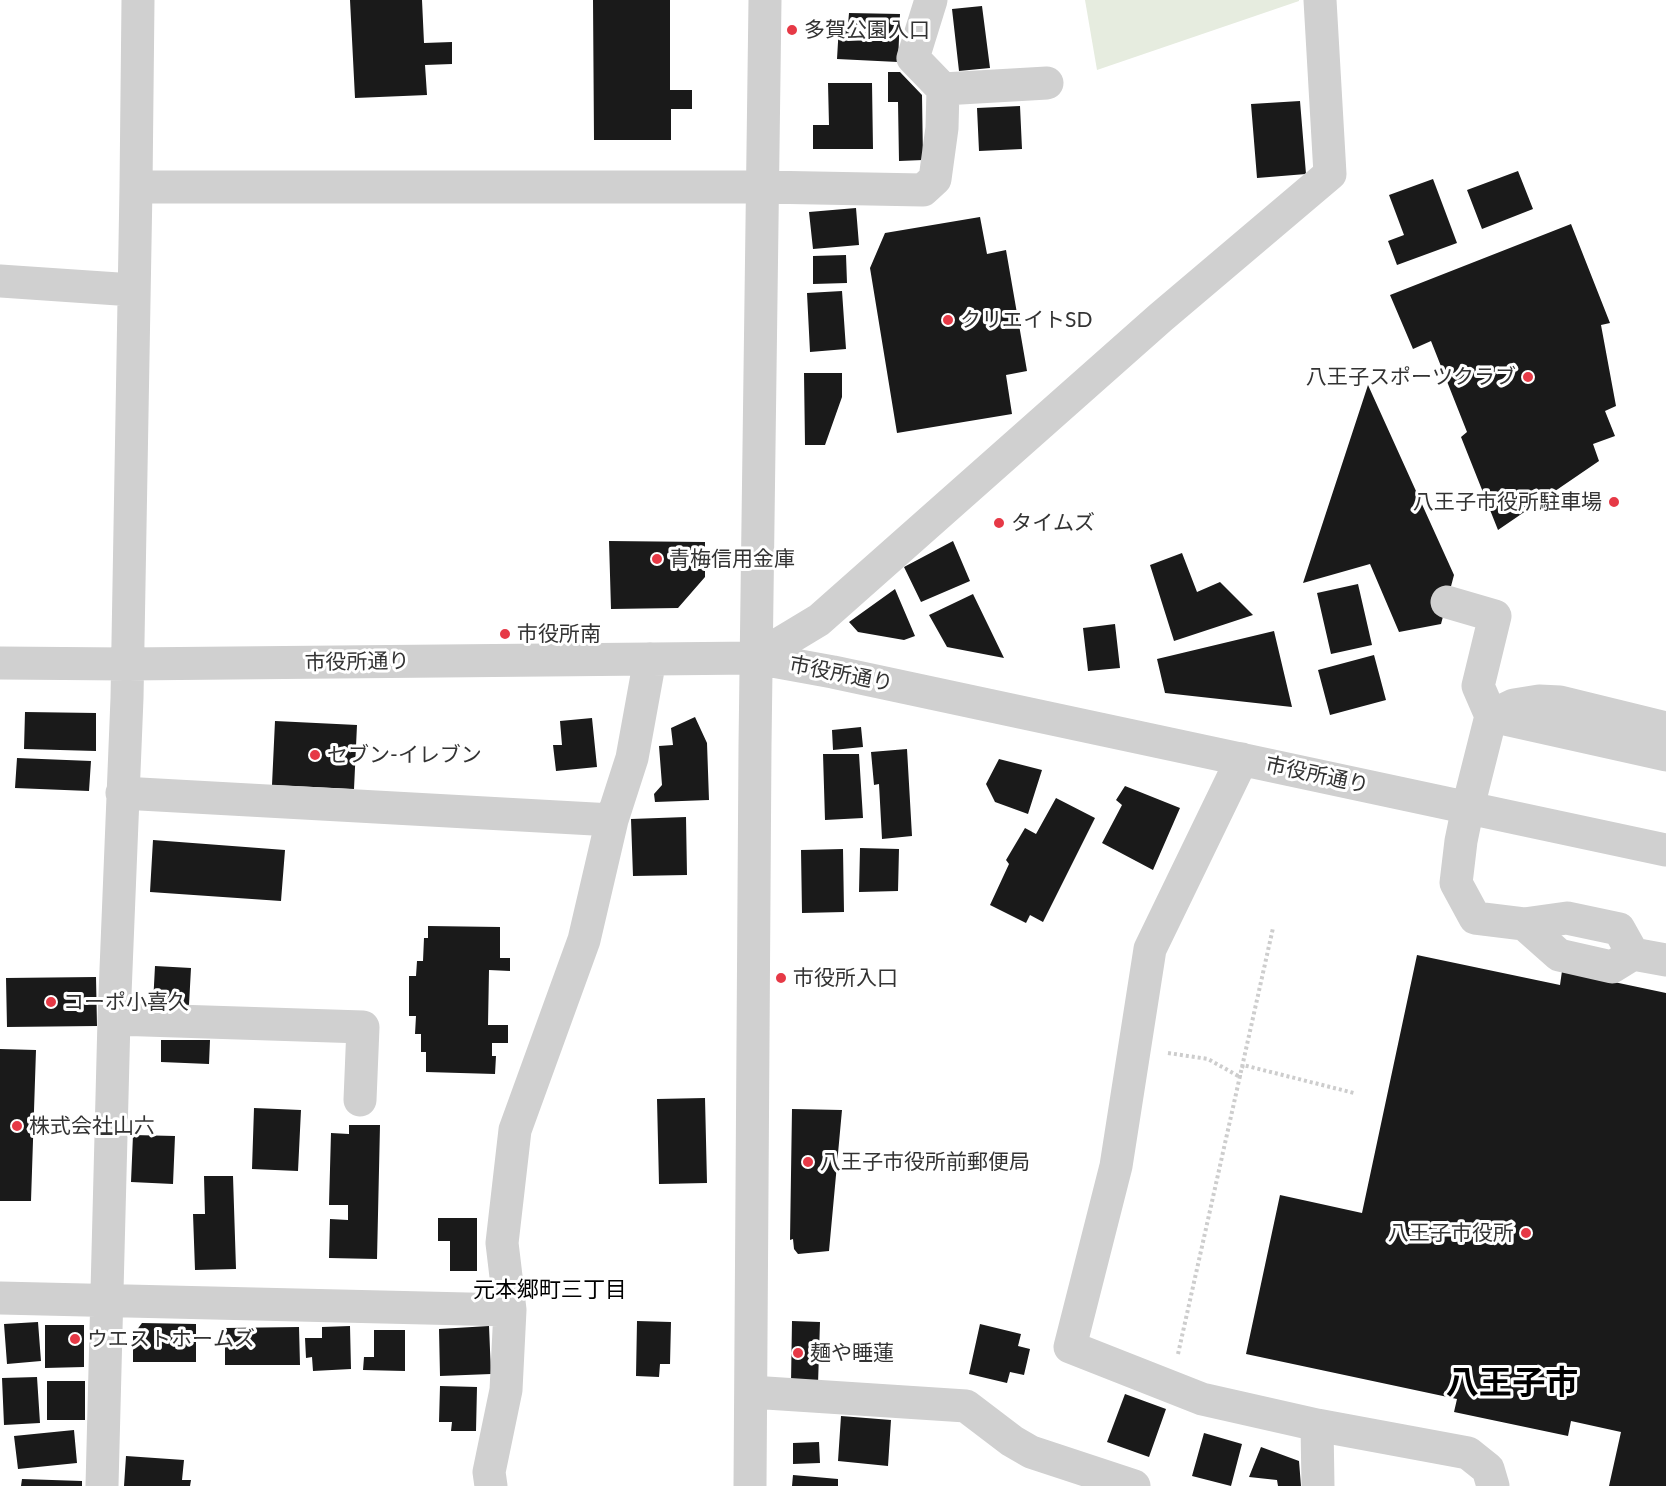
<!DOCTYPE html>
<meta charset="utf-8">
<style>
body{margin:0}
canvas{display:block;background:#fff}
</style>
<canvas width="1666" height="1486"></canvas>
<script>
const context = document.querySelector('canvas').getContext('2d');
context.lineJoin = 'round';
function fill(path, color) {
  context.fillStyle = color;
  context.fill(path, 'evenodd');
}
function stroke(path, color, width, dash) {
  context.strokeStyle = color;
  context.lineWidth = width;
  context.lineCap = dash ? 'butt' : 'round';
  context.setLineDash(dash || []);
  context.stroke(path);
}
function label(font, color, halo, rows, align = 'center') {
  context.font = font + ' Lato,"Noto Sans JP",sans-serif';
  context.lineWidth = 6;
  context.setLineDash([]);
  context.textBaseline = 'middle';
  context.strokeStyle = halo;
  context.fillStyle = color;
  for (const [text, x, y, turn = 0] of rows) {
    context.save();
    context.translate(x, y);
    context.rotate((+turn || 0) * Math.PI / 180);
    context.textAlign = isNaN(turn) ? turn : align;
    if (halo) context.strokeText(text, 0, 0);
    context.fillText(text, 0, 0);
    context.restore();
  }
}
fill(new Path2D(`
 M 1085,0 L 1299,0 L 1299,1 L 1097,70 Z`), '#e6ecdf');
fill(new Path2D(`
 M 350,0 L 422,0 L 424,43 L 452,42 L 452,64 L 425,65 L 427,95 L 355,98 Z
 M 593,0 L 670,0 L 670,90 L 692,90 L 692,109 L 671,109 L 671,140 L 594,140 Z
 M 982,6 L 990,68 L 959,71 L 952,9 Z
 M 849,13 L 900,14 L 898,62 L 837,59 L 839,25 L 848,25 Z
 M 888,72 L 900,72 L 922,95 L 923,160 L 899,161 L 898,102 L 888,102 Z
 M 828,83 L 872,83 L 873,149 L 813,149 L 813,125 L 829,125 Z
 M 1300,101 L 1306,174 L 1257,178 L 1251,104 Z
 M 1020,106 L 1022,149 L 979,151 L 977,108 Z
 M 1518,171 L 1533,209 L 1482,229 L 1467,190 Z
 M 1433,179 L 1457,243 L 1397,265 L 1388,241 L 1404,235 L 1389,195 Z
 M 856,208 L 859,245 L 813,249 L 809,212 Z
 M 980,217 L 987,254 L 1006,250 L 1027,371 L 1006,375 L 1012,414 L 897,433 L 870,268 L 885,233 Z
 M 1571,224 L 1610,323 L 1601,325 L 1616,406 L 1605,411 L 1615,436 L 1593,444 L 1599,461 L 1498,530 L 1461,437 L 1467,432 L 1431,341 L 1413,349 L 1390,295 Z
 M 846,255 L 847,283 L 813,284 L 813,256 Z
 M 842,291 L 846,349 L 810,352 L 807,293 Z
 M 804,373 L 842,373 L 842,397 L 825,445 L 805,445 Z
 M 1368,385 L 1454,575 L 1441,624 L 1399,632 L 1370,564 L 1303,583 Z
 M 609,541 L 705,542 L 705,577 L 678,608 L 611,609 Z
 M 953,541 L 970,581 L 921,602 L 904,567 Z
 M 1182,553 L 1197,592 L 1220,582 L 1253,615 L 1174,641 L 1150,565 Z
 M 1358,584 L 1372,645 L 1331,654 L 1317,593 Z
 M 895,589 L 915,636 L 904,640 L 858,632 L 849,622 Z
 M 973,594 L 1004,658 L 947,647 L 929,615 Z
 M 1115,624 L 1120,668 L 1088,671 L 1083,628 Z
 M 1274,631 L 1292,707 L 1165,693 L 1157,659 Z
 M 1374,655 L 1386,700 L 1330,715 L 1318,670 Z
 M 25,712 L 96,713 L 96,751 L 24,749 Z
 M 695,717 L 707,743 L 709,800 L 655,802 L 654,794 L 662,785 L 659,746 L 673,745 L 671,728 Z
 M 592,718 L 597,767 L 556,771 L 553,745 L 562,745 L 560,721 Z
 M 275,721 L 357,725 L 354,789 L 272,785 Z
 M 861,727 L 863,747 L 833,750 L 832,730 Z
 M 907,749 L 912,836 L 882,839 L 879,784 L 874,785 L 871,752 Z
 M 823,754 L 859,754 L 863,818 L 825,820 Z
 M 17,758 L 91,761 L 89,791 L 15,788 Z
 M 999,759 L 1042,770 L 1028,814 L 995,802 L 986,784 Z
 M 1125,786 L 1180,808 L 1153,870 L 1102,843 L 1122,805 L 1116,800 Z
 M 1056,798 L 1095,818 L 1043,922 L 1030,915 L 1026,923 L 990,905 L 1009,864 L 1006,860 L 1025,828 L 1036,834 Z
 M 686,817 L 687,875 L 633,876 L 631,819 Z
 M 153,840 L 285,850 L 281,901 L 150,892 Z
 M 860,848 L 899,849 L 898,891 L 859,892 Z
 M 843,849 L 844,912 L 802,913 L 801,850 Z
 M 428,926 L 500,927 L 500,958 L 510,958 L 510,971 L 489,970 L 488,1025 L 508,1025 L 508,1043 L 492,1043 L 492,1056 L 496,1056 L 495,1074 L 426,1072 L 426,1052 L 421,1052 L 421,1034 L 415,1034 L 416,1016 L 409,1016 L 409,976 L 416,976 L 417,961 L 423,961 L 424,938 L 428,938 Z
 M 1417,955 L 1560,985 L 1562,971 L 1666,993 L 1666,1486 L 1609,1486 L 1621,1432 L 1571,1421 L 1568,1436 L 1454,1412 L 1457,1399 L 1246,1354 L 1280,1195 L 1362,1213 Z
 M 155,966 L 191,968 L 189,1005 L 153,1004 Z
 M 96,977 L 97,1026 L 7,1027 L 6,978 Z
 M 161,1040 L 210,1040 L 209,1064 L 161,1062 Z
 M 0,1049 L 36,1050 L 31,1201 L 0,1201 Z
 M 705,1098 L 707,1183 L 659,1184 L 657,1099 Z
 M 254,1108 L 301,1110 L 298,1171 L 252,1169 Z
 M 792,1109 L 842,1110 L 829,1251 L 798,1254 L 794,1249 L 793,1239 L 790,1240 Z
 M 349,1125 L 380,1125 L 377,1259 L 329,1258 L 330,1219 L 348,1220 L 348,1205 L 329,1205 L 331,1133 L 349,1134 Z
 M 133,1135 L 175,1136 L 173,1184 L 131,1182 Z
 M 204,1176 L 233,1176 L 236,1269 L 195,1270 L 193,1214 L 205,1214 Z
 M 438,1218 L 477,1218 L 477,1271 L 450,1271 L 450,1241 L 438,1241 Z
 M 637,1321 L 671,1322 L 670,1364 L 660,1364 L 659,1377 L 636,1376 Z
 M 792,1321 L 820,1322 L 818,1384 L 791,1383 Z
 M 38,1322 L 41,1361 L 7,1364 L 4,1324 Z
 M 142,1323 L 196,1324 L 196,1362 L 133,1362 L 133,1335 Z
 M 980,1324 L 1021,1334 L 1018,1346 L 1030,1349 L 1024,1375 L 1010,1372 L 1007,1383 L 969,1374 Z
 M 45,1325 L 84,1325 L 84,1367 L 45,1368 Z
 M 350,1326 L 351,1369 L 313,1371 L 312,1357 L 306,1358 L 305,1338 L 322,1338 L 322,1327 Z
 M 489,1326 L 491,1374 L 440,1376 L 439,1329 Z
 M 299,1327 L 300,1365 L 225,1365 L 225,1328 Z
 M 374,1330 L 405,1330 L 405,1371 L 363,1370 L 364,1357 L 374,1357 Z
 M 37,1377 L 40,1423 L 4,1425 L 2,1378 Z
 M 47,1381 L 85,1381 L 85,1420 L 47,1420 Z
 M 440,1386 L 477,1387 L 476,1431 L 451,1431 L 452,1422 L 439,1422 Z
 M 1125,1394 L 1166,1409 L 1149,1457 L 1107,1442 Z
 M 841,1416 L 891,1420 L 888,1466 L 838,1461 Z
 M 74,1430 L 77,1463 L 18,1469 L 14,1436 Z
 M 1204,1433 L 1242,1444 L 1231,1486 L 1192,1476 Z
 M 819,1442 L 820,1463 L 793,1464 L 793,1443 Z
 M 1261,1447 L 1299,1461 L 1301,1486 L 1278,1486 L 1277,1480 L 1249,1477 Z
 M 126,1456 L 184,1460 L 182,1480 L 191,1480 L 190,1486 L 124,1486 Z
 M 793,1475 L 838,1479 L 838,1486 L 792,1486 Z
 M 22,1479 L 82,1481 L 82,1486 L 21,1486 Z`), '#1a1a1a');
stroke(new Path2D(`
 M 1168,1053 L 1208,1059 L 1240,1077 L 1240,1075
 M 1242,1068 L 1243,1065 L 1354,1093
 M 1178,1354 L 1273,928`), '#cdcdcd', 4, [3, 3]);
stroke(new Path2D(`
 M 943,89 L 1047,83
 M 136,187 L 763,187 L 923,190 L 935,179 L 942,128 L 943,89 L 913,58 L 931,0
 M 0,281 L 133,290
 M 1447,602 L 1495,616 L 1478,686 L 1491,716 L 1468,807 L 1461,841 L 1456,883 L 1475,918 L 1524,924 L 1567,918 L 1619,929 L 1633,954 L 1612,967 L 1559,955 L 1524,924
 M 756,658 L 819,620 L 1160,318 L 1330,174 L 1320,0
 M 0,663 L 127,664 L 756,658 L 833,672 L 1666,850
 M 1491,716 L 1514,705 L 1539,701 L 1560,702 L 1666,728
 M 1491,716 L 1666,755
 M 1242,759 L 1150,949 L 1116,1166 L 1070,1347 L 1202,1399 L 1317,1425 L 1468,1453 L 1488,1469 L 1493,1486
 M 122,793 L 612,820
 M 1633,954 L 1666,960
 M 114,1019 L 363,1027 L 360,1100
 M 0,1298 L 510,1310
 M 751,1392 L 966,1406 L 1012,1441 L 1031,1452 L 1134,1486
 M 1317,1425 L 1318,1486
 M 102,1486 L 114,1019 L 127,698 L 136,187 L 138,0
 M 491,1486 L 489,1472 L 506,1390 L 510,1310 L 502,1243 L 515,1130 L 584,940 L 612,820 L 632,758 L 650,659
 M 750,1486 L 755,745 L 765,0`), '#d0d0d0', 33);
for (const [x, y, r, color] of [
 [792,30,6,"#e63946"],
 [948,320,6,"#e63946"],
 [1528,377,6,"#e63946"],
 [1614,502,6,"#e63946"],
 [999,523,6,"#e63946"],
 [657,559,6,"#e63946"],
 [505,634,6,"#e63946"],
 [315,755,6,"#e63946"],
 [781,978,6,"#e63946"],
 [51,1002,6,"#e63946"],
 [17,1126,6,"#e63946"],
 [808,1162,6,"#e63946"],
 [1526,1233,6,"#e63946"],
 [75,1339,6,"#e63946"],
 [798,1353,6,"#e63946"]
]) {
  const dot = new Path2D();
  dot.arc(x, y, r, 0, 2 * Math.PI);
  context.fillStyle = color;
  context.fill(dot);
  stroke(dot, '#fff', 2);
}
label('21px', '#333', '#fff', [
 ["多賀公園入口",804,30],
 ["クリエイトSD",960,320],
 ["八王子スポーツクラブ",1516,377,"right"],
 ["八王子市役所駐車場",1602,502,"right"],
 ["タイムズ",1011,523],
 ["青梅信用金庫",669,559],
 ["市役所南",517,634],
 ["セブン-イレブン",327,755],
 ["市役所入口",793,978],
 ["コーポ小喜久",63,1002],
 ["株式会社山六",29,1126],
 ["八王子市役所前郵便局",820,1162],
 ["八王子市役所",1514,1233,"right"],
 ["ウエストホームズ",87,1339],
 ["麺や睡蓮",810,1353]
], 'left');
label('21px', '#333', '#fff', [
 ["市役所通り",357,662,-1],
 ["市役所通り",841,674,11],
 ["市役所通り",1317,775,12]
]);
label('22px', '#000', '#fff', [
 ["元本郷町三丁目",550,1290]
]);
label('bold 33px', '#000', '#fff', [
 ["八王子市",1512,1383]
]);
</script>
